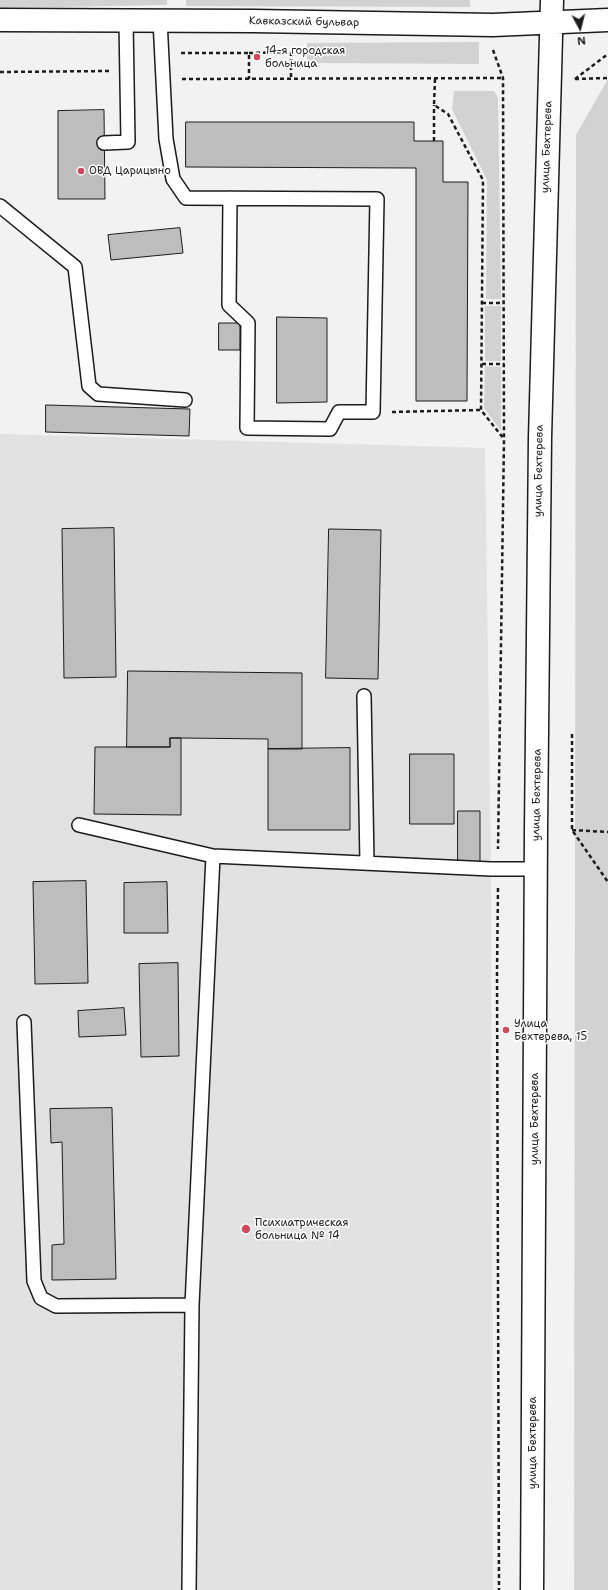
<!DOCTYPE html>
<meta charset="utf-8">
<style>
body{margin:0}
#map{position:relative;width:608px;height:1590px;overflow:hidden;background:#f2f2f2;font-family:"Shantell Sans",sans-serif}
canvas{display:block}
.north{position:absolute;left:560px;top:8px;width:40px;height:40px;-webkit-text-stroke:3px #fff;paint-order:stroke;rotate:173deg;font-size:11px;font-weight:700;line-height:16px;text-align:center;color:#1c1c1c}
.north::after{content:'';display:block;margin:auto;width:14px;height:18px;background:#1c1c1c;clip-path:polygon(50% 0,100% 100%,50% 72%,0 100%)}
</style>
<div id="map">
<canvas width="608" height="1590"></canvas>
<div class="north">N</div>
</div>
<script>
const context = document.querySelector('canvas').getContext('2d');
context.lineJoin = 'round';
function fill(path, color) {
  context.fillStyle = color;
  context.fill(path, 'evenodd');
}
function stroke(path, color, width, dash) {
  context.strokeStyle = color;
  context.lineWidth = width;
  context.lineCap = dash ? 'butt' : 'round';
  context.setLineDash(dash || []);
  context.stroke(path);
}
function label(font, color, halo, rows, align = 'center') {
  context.font = font + ' "Shantell Sans",sans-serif';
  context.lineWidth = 3;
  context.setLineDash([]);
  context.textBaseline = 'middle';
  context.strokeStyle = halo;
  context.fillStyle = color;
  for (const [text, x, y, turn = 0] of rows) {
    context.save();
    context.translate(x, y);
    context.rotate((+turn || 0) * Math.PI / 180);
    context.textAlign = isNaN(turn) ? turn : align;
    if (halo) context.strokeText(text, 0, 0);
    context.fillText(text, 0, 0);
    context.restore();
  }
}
fill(new Path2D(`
 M 0,434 L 485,448 L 491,869 L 493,1590 L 0,1590 Z`), '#e2e2e2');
fill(new Path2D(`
 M 0,0 L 167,0 L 167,5 L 0,8 Z
 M 186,0 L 470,0 L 470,7 L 186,6 Z
 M 479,42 L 479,64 L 307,63 L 307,43 Z
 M 608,79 L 608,1590 L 574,1590 L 576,135 Z
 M 454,91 L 494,91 L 498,98 L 501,299 L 486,299 L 487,180 L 452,109 Z
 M 485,306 L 501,306 L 501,361 L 485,361 Z
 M 485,366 L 501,367 L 501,431 L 484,408 Z`), '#d2d2d2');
const building = new Path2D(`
 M 104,110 L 105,199 L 58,199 L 58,111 Z
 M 186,122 L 414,122 L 414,141 L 443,141 L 443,182 L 468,182 L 467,401 L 416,401 L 416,168 L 186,167 Z
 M 180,228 L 183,253 L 111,260 L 108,235 Z
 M 277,317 L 327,318 L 327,402 L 277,403 Z
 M 219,323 L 240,323 L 240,350 L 219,350 Z
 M 46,405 L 190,409 L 189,436 L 46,432 Z
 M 114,528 L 116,677 L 64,678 L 62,529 Z
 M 329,529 L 381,530 L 378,679 L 326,678 Z
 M 128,671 L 302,673 L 302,749 L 268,749 L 268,739 L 181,738 L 170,738 L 170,747 L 127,747 Z
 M 170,738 L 181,738 L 181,815 L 94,814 L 95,747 L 170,747 Z
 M 350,748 L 350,830 L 268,830 L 268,749 Z
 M 410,754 L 454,754 L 454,824 L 410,824 Z
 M 458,811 L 480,811 L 480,863 L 458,863 Z
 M 86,881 L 88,983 L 35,984 L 33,882 Z
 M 167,882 L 168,933 L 124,933 L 124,883 Z
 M 178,963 L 179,1056 L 141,1057 L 139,964 Z
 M 124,1008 L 126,1035 L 79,1037 L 78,1011 Z
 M 112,1108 L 116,1279 L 52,1280 L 52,1245 L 64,1244 L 62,1142 L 51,1143 L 50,1109 Z`);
fill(building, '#bdbdbd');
stroke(building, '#1c1c1c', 1);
const lane = new Path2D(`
 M 160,20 L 166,139 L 173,179 L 186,198 L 377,199 L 373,412 L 339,412 L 330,429 L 247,428 L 248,323 L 229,305 L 230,198
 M 104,143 L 128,142 L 126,21
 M 0,206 L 75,267 L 89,386 L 98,394 L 185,400
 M 364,696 L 367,863
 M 79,825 L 213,856 L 491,869 L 536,869
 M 24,1022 L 34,1281 L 41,1298 L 56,1306 L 192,1305
 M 189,1590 L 192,1305 L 213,856`);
const secondary = new Path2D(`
 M 0,20 L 254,21 L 493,25 L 608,20
 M 532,1590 L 536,830 L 540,438 L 552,0`);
stroke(lane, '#1c1c1c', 16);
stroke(secondary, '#1c1c1c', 25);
stroke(new Path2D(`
 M 493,50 L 503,78 L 504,439 L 498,849
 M 181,53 L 249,53 L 249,79
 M 249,53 L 291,52 L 291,79
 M 0,72 L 109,71
 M 182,79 L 503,78
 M 435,79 L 434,105 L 448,114 L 483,180 L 481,410 L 504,439
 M 575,79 L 608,54
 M 575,79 L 608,78
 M 434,141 L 434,105
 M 482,303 L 504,303
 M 482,364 L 504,364
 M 392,412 L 481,410
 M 572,734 L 572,830 L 608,882
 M 572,830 L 608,832
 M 498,888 L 497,973 L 499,1590`), '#1c1c1c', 2.5, [4, 3]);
stroke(lane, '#fff', 13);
stroke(secondary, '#fff', 22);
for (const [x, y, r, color] of [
 [257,57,4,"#d1495b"],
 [81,171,4,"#d1495b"],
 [506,1030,4,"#d1495b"],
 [246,1229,5,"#d1495b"]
]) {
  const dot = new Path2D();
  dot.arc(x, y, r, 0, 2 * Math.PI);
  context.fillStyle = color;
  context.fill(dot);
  stroke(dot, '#fff', 1.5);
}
label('11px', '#1c1c1c', '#fff', [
 ["Кавказский бульвар",304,22,1],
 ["улица Бехтерева",547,147,-88],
 ["улица Бехтерева",539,471,-89],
 ["улица Бехтерева",537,795,-89],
 ["улица Бехтерева",535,1119,-90],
 ["улица Бехтерева",533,1443,-90]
]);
label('11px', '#1c1c1c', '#fff', [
 ["14-я городская",265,51],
 ["больница",265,64],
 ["ОВД Царицыно",89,171],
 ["Улица",514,1024],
 ["Бехтерева, 15",514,1037],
 ["Психиатрическая",255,1223],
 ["больница № 14",255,1236]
], 'left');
</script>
